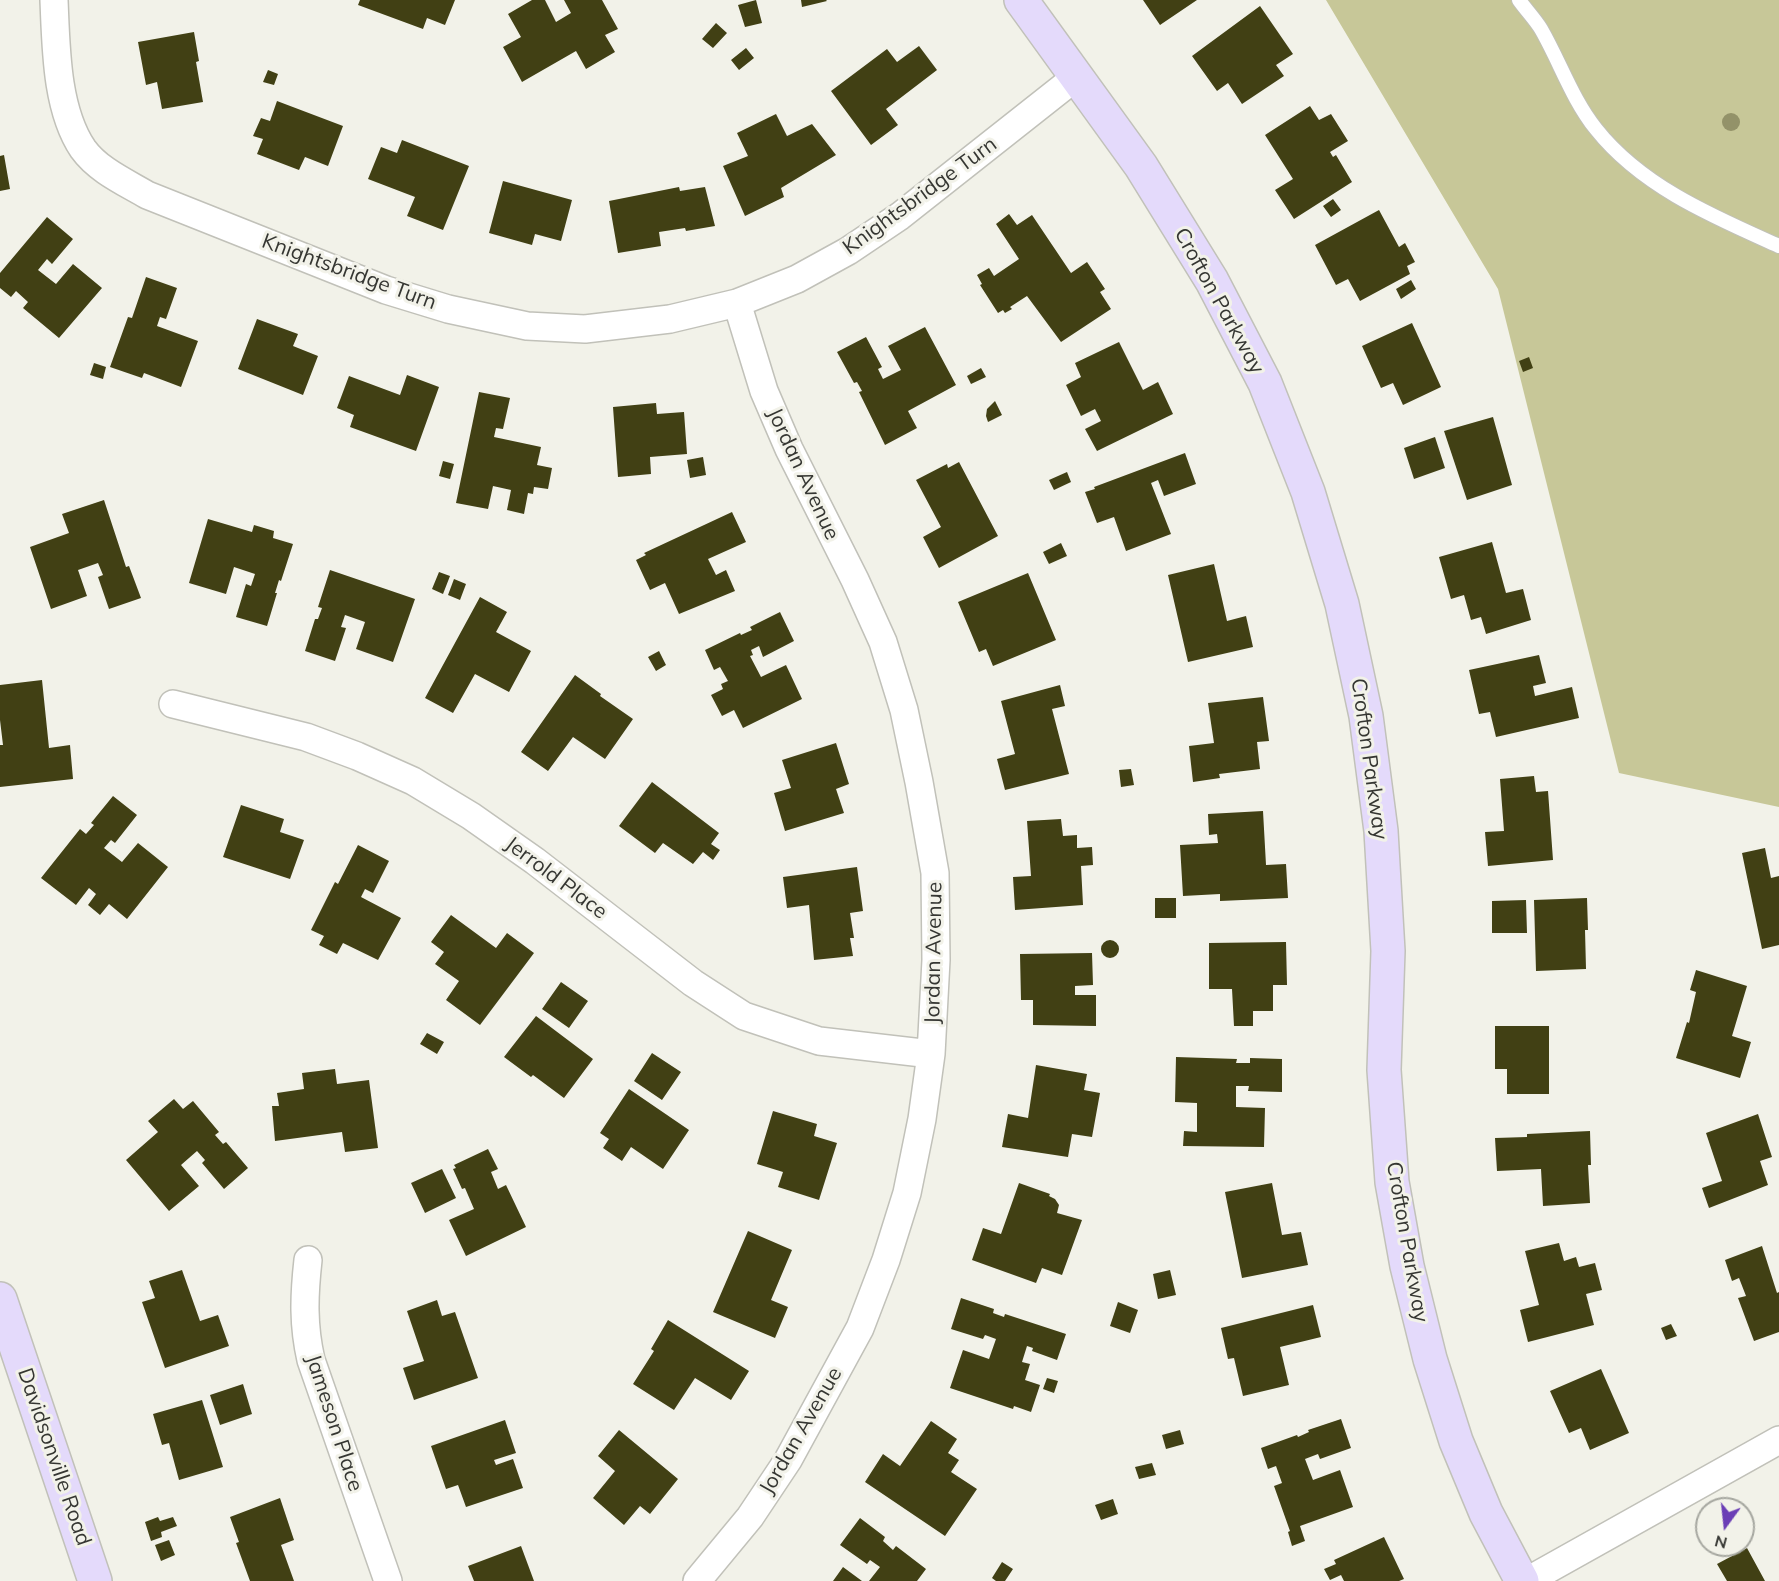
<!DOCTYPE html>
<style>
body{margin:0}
#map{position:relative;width:1779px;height:1581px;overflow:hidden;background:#f2f2e9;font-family:Mulish,sans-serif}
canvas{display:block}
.north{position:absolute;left:1695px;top:1497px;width:60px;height:60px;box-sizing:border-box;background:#f2f2e9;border:2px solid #a6a7a0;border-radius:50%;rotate:195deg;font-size:16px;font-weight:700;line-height:24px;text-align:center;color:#353632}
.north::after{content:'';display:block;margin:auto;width:21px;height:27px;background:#6b3eb6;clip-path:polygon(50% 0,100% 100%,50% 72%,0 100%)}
</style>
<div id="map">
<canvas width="1779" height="1581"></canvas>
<div class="north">N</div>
</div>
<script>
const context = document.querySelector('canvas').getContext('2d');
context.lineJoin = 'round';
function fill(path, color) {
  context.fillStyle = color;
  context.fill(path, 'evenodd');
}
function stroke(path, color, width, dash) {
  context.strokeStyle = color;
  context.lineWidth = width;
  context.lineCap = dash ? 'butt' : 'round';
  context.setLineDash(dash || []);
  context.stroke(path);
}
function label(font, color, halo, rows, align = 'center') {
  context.font = font + ' Mulish,sans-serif';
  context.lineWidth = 6;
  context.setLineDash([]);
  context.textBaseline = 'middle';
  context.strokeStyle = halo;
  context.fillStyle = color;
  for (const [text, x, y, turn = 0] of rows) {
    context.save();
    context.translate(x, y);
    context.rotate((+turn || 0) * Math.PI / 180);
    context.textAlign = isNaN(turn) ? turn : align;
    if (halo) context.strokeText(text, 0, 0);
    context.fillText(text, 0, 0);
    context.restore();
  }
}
fill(new Path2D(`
 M 1326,0 L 1779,0 L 1779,807 L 1619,773 L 1498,289 Z`), '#c7c798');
fill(new Path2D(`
 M 360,0 L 455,0 L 445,25 L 427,18 L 423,29 L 358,5 Z
 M 532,0 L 545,0 L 556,22 L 571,13 L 564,0 L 602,0 L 618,29 L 605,35 L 615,52 L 586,69 L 576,51 L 522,82 L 503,47 L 521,37 L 508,14 Z
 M 756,0 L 762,23 L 745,27 L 738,5 Z
 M 801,0 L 826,0 L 827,1 L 802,7 Z
 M 1143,0 L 1197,0 L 1160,25 Z
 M 1260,6 L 1293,54 L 1276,65 L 1284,76 L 1242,104 L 1228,83 L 1217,91 L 1192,56 Z
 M 716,23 L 727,33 L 713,48 L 702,39 Z
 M 194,32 L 199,61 L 196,62 L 203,102 L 162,109 L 157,82 L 146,85 L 138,42 Z
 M 919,46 L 937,70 L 886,109 L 898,125 L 871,145 L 831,91 L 887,49 L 897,62 Z
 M 746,48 L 754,58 L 739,70 L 731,60 Z
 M 268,70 L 278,74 L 274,85 L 263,82 Z
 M 277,101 L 343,126 L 328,166 L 305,157 L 299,170 L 257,154 L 263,139 L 253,136 L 261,118 L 270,121 Z
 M 1310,106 L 1319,120 L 1331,114 L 1348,141 L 1330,152 L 1333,157 L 1336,155 L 1352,182 L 1294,219 L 1275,190 L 1293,179 L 1265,135 Z
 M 776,114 L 787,136 L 812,124 L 836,155 L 781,188 L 784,197 L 745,216 L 723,166 L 748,156 L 737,133 Z
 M 402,140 L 469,166 L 443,230 L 407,216 L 415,197 L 368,179 L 381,147 L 397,153 Z
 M 4,155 L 10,189 L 0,191 L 0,156 Z
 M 503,181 L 572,200 L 561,241 L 535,234 L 532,245 L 489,233 Z
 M 679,187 L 680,191 L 705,187 L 715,226 L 686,231 L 685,228 L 659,232 L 661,246 L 618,253 L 609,201 Z
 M 1333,199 L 1341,210 L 1331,217 L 1323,206 Z
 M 1379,210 L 1399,247 L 1405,243 L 1415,262 L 1407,266 L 1410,274 L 1360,301 L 1348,279 L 1336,285 L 1315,245 Z
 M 1009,214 L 1017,225 L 1032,215 L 1071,273 L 1087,262 L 1105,289 L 1100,292 L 1111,309 L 1061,342 L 1027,296 L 1010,307 L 1012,309 L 1005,313 L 1003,310 L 998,313 L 980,285 L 982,284 L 977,275 L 989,268 L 994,276 L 1019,259 L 996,224 Z
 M 47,217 L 73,239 L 52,264 L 47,259 L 38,270 L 56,284 L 73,264 L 102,288 L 59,338 L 23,308 L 28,302 L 16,291 L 11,297 L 0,288 L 0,273 Z
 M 146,277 L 177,288 L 166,319 L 160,317 L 157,326 L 198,341 L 181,387 L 144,373 L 142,378 L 110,367 L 128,317 L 132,318 Z
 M 1411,280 L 1416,289 L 1401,299 L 1396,289 Z
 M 257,319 L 298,334 L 293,346 L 318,356 L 303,395 L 238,369 Z
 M 1412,323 L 1441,387 L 1403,405 L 1393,383 L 1381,388 L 1362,346 Z
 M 925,327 L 956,385 L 908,411 L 917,428 L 885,445 L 859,392 L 862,391 L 857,382 L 854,383 L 837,352 L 866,337 L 882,367 L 878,369 L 883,379 L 901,370 L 888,346 Z
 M 1119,342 L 1143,390 L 1158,382 L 1173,414 L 1097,451 L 1085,429 L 1101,421 L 1095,409 L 1081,416 L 1066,385 L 1081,377 L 1075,363 Z
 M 1529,357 L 1533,368 L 1523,372 L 1519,361 Z
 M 94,363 L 106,367 L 103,379 L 90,375 Z
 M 981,368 L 986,377 L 971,384 L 967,376 Z
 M 407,375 L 439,387 L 416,451 L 350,427 L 354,415 L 337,408 L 349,376 L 400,395 Z
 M 479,392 L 510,398 L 503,429 L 496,428 L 494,437 L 541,447 L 537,465 L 552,468 L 548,489 L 534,487 L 533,494 L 528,493 L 524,514 L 507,510 L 511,490 L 493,486 L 488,509 L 456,503 Z
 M 995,401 L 1002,415 L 988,422 L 986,416 L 987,409 Z
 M 656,403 L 657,414 L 684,412 L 687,454 L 650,457 L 651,474 L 618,477 L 613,407 Z
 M 1493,417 L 1512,485 L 1467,500 L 1444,431 Z
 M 1435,437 L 1445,468 L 1414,479 L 1404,448 Z
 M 1185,453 L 1196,484 L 1164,496 L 1158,480 L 1151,483 L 1171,534 L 1126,551 L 1114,517 L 1097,523 L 1085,492 L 1095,489 L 1094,487 Z
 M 703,457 L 706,475 L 690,478 L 687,460 Z
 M 443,461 L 454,464 L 450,479 L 439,476 Z
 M 959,462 L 998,536 L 939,568 L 923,537 L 941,527 L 916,480 L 947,464 L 948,468 Z
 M 1067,472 L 1071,482 L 1054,490 L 1049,480 Z
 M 104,500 L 126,567 L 129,566 L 141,598 L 109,609 L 98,577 L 103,575 L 98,563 L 78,570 L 87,596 L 51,609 L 30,547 L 69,533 L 62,514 Z
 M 732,512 L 746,542 L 708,559 L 716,575 L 726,570 L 735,591 L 679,614 L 665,583 L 650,590 L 636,560 L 646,555 L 644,553 Z
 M 208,519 L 252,532 L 254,525 L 274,531 L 273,538 L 293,544 L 281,581 L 279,580 L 275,593 L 277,593 L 267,626 L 236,617 L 246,584 L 251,586 L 255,574 L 234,567 L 226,594 L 189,583 Z
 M 1492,542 L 1506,593 L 1523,589 L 1531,620 L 1486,634 L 1481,617 L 1471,620 L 1464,595 L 1451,599 L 1439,557 Z
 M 1061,543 L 1067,556 L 1049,564 L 1043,552 Z
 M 1214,564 L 1227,621 L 1246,616 L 1253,647 L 1188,662 L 1168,575 Z
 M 330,570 L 415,599 L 393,662 L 356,649 L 365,622 L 345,615 L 341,627 L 346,628 L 335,661 L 305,651 L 315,619 L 318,619 L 322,608 L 318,607 Z
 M 439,572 L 450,576 L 443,594 L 432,589 Z
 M 1028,573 L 1056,640 L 993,666 L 986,649 L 979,652 L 958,602 Z
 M 454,579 L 466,584 L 460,600 L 448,595 Z
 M 480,597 L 507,612 L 496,632 L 531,651 L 509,692 L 475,674 L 453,713 L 425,698 Z
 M 780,612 L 794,641 L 763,657 L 759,646 L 751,650 L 753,655 L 750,656 L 761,677 L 786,665 L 802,699 L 743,728 L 734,710 L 722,716 L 711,695 L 723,689 L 721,684 L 728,681 L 720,667 L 714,670 L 705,650 L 740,633 L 741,635 L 752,630 L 750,627 Z
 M 659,651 L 666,665 L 656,671 L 648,657 Z
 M 1539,655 L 1546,683 L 1533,686 L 1535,696 L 1572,687 L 1579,718 L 1496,737 L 1490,712 L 1479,714 L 1469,670 Z
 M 575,675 L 601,694 L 600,696 L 633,719 L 605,759 L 573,737 L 548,771 L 521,752 Z
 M 42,680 L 49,748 L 70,745 L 73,779 L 0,787 L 0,745 L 3,745 L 0,720 L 0,685 Z
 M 1060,685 L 1065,706 L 1052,709 L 1069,774 L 1005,790 L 997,759 L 1015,754 L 1001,701 Z
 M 1263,697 L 1269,741 L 1257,742 L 1260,769 L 1219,774 L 1220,778 L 1193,782 L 1189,746 L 1214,743 L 1208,703 Z
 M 836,743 L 849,784 L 836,789 L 844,813 L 785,831 L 774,793 L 791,788 L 782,760 Z
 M 1131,769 L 1134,785 L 1121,787 L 1119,770 Z
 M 1534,776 L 1536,792 L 1548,791 L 1553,860 L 1488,866 L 1485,832 L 1504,831 L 1500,779 Z
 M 652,782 L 719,833 L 711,844 L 720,850 L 713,860 L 703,852 L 693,864 L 663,843 L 655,853 L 619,826 Z
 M 113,796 L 137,815 L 115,843 L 111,840 L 104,848 L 122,862 L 138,843 L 168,867 L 127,919 L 109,904 L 100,915 L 88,905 L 96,894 L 89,888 L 76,905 L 41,878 L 80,829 L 86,834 L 94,825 L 91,823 Z
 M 241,805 L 284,819 L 280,832 L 304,840 L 290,879 L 223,857 Z
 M 1263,811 L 1266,865 L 1286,864 L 1288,898 L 1220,901 L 1220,894 L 1183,896 L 1180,845 L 1218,843 L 1217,834 L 1209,835 L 1208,814 Z
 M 1061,819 L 1063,836 L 1077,835 L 1077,848 L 1092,847 L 1093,865 L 1081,866 L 1083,905 L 1015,910 L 1013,877 L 1031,876 L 1027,821 Z
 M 358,845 L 389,861 L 373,893 L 365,889 L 361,897 L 401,918 L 378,960 L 343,943 L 337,954 L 319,945 L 324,936 L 311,930 L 335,882 L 338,884 Z
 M 1765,848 L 1771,878 L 1779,876 L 1779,945 L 1762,949 L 1742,853 Z
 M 857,867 L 863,911 L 850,913 L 854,938 L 850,938 L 853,956 L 814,960 L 809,905 L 787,908 L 783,877 Z
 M 1155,898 L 1176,898 L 1176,918 L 1155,918 Z
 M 1587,898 L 1588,930 L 1585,930 L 1586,969 L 1536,971 L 1534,900 Z
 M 1526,900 L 1527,933 L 1492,933 L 1492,901 Z
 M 451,915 L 496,948 L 507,933 L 534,953 L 480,1025 L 446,1000 L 459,981 L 435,964 L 444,952 L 431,942 Z
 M1101 949a9 9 0 1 1 18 0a9 9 0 1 1-18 0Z
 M 1286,942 L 1287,985 L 1273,985 L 1273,1011 L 1253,1011 L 1253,1026 L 1234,1026 L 1232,989 L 1209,989 L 1209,943 Z
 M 1092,953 L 1093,985 L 1075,986 L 1075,995 L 1096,995 L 1096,1026 L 1033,1025 L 1033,1000 L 1021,1000 L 1020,954 Z
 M 1696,970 L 1747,986 L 1732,1036 L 1751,1042 L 1740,1078 L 1676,1058 L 1687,1022 L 1689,1023 L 1696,992 L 1690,990 Z
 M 561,982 L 588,1001 L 569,1028 L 542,1009 Z
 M 536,1016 L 593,1059 L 564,1098 L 533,1075 L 531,1077 L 504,1057 Z
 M 1495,1026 L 1549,1026 L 1549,1094 L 1507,1094 L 1507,1069 L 1495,1069 Z
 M 427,1033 L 444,1042 L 437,1054 L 420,1044 Z
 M 652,1053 L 681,1072 L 662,1100 L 634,1081 Z
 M 1176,1057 L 1237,1059 L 1236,1063 L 1250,1063 L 1250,1058 L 1282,1059 L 1282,1092 L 1248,1091 L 1249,1086 L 1236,1086 L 1236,1107 L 1265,1108 L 1264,1147 L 1183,1146 L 1184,1131 L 1197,1132 L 1197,1103 L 1175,1102 Z
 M 1036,1065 L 1087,1074 L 1084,1090 L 1100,1093 L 1092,1137 L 1072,1134 L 1068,1157 L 1002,1147 L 1008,1114 L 1028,1118 Z
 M 335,1069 L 337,1084 L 369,1080 L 378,1148 L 345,1152 L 342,1132 L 275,1141 L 272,1106 L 279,1106 L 277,1093 L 304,1089 L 302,1073 Z
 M 629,1089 L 689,1130 L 663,1169 L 631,1147 L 622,1161 L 603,1148 L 609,1139 L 600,1133 Z
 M 174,1099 L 183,1109 L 193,1101 L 219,1132 L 215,1135 L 223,1144 L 226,1142 L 248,1168 L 224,1189 L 202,1163 L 205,1160 L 197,1151 L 181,1165 L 199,1186 L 169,1211 L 126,1160 L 158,1132 L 148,1121 Z
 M 773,1111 L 817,1124 L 814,1136 L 837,1143 L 819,1200 L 778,1187 L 783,1172 L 757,1164 Z
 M 1758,1114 L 1772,1157 L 1760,1161 L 1768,1185 L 1709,1208 L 1702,1188 L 1722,1181 L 1706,1133 Z
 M 1590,1131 L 1591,1165 L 1588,1165 L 1590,1203 L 1543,1206 L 1541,1169 L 1497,1171 L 1495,1138 L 1527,1137 L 1527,1134 Z
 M 488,1149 L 498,1169 L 491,1172 L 498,1189 L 506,1185 L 526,1227 L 466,1256 L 449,1220 L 474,1209 L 465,1188 L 462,1189 L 453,1169 L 456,1168 L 454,1165 Z
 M 442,1169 L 456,1198 L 425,1213 L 411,1183 Z
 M 1019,1183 L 1050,1194 L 1049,1196 L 1055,1199 L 1059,1205 L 1057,1213 L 1082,1220 L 1062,1275 L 1042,1268 L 1036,1283 L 972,1260 L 983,1228 L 1001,1234 Z
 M 1272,1183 L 1282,1235 L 1301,1232 L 1308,1265 L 1242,1278 L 1225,1192 Z
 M 748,1231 L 792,1250 L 771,1300 L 788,1307 L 775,1338 L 713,1312 Z
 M 1559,1243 L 1564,1261 L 1576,1257 L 1579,1267 L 1595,1263 L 1602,1290 L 1586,1294 L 1594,1325 L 1528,1342 L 1520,1310 L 1539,1305 L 1525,1251 Z
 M 1762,1246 L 1777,1293 L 1779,1292 L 1779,1332 L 1754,1341 L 1738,1298 L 1746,1296 L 1739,1278 L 1732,1281 L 1725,1260 Z
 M 182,1270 L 200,1321 L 218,1315 L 229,1346 L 165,1368 L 142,1302 L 155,1298 L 149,1281 Z
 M 1170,1270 L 1176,1295 L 1158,1299 L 1153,1274 Z
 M 961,1298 L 994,1309 L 993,1313 L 1004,1317 L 1005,1314 L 1066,1334 L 1057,1360 L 1032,1351 L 1033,1348 L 1027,1346 L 1022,1362 L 1030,1364 L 1025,1380 L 1040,1385 L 1031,1412 L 1014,1406 L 1013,1409 L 950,1388 L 963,1350 L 989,1359 L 996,1339 L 985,1335 L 983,1339 L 951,1329 Z
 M 437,1300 L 442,1316 L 455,1312 L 478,1378 L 414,1400 L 403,1368 L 424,1361 L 407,1311 Z
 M 1118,1302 L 1138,1310 L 1130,1333 L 1110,1326 Z
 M 1313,1305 L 1321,1337 L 1280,1347 L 1289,1385 L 1243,1396 L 1234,1358 L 1228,1359 L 1221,1328 Z
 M 668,1320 L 749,1371 L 731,1400 L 695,1378 L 674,1410 L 633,1384 L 654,1351 L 651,1349 Z
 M 1671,1324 L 1677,1336 L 1666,1340 L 1661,1328 Z
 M 1601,1369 L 1629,1433 L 1590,1450 L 1581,1428 L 1569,1433 L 1550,1391 Z
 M 1047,1378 L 1058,1381 L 1054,1393 L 1043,1389 Z
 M 243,1384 L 252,1414 L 220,1425 L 210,1395 Z
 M 202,1400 L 223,1467 L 179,1480 L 169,1443 L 162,1445 L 153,1414 Z
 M 1341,1419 L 1351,1448 L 1320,1459 L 1318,1454 L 1305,1459 L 1313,1480 L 1340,1470 L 1353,1507 L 1300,1526 L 1305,1541 L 1292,1546 L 1288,1532 L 1290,1531 L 1274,1486 L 1282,1483 L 1276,1466 L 1268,1469 L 1261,1448 L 1297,1435 L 1298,1437 L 1309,1432 L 1308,1430 Z
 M 505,1420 L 516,1453 L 494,1460 L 496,1465 L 513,1459 L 523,1488 L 466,1507 L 458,1485 L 446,1489 L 431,1446 Z
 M 931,1421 L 957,1439 L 948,1453 L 959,1460 L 951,1472 L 977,1489 L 945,1536 L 865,1482 L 883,1454 L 900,1466 Z
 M 619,1430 L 678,1479 L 650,1514 L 640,1506 L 624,1525 L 593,1498 L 615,1471 L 598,1456 Z
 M 1180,1430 L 1184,1444 L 1166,1449 L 1162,1435 Z
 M 1152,1463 L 1156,1475 L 1139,1479 L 1135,1467 Z
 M 280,1498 L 294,1540 L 281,1545 L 294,1581 L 250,1581 L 236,1543 L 239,1542 L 230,1517 Z
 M 1113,1499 L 1118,1514 L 1101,1520 L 1095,1505 Z
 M 158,1517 L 160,1521 L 173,1517 L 177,1526 L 161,1532 L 162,1537 L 151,1541 L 145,1522 Z
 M 860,1518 L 885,1537 L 883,1541 L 893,1550 L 896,1546 L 926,1569 L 917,1581 L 869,1581 L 880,1567 L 870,1560 L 867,1564 L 840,1545 Z
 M 1384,1537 L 1404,1579 L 1399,1581 L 1344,1581 L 1341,1575 L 1330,1580 L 1324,1569 L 1336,1564 L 1334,1560 Z
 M 169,1540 L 175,1555 L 161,1561 L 155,1545 Z
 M 521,1546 L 534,1581 L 474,1581 L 468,1566 Z
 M 1747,1548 L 1765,1581 L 1727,1581 L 1717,1564 Z
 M 1002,1562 L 1013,1569 L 1005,1581 L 996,1581 L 992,1578 Z
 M 843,1567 L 862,1581 L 833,1581 Z`), '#414014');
const lane = new Path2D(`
 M 1519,0 C 1526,10 1535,19 1541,29 C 1560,62 1572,99 1596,129 C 1642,187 1714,217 1779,246`);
const street = new Path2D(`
 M 54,0 C 56,47 56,109 83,149 C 98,170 125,182 147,195 L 386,290 L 448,309 L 527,326 L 585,329 L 670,319 L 737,303 L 797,279 L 848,251 L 900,216 L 1076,77
 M 173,704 L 306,737 L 357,756 L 413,781 L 471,816 L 535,861 L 693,983 L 744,1016 L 819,1041 L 931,1054
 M 308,1260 C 304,1296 303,1325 311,1360 L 388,1581
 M 697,1581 L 750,1517 L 788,1460 L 860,1328 L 886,1260 L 907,1193 L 922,1119 L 931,1054 L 936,960 L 935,873 L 919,782 L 904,710 L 883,642 L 855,580 L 789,449 L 764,391 L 737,303
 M 1527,1581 L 1779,1440`);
const secondary = new Path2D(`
 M 1021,0 L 1141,166 L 1212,281 L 1265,383 L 1308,492 L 1342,604 L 1366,716 L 1381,831 L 1388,951 L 1384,1070 L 1392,1182 L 1407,1266 L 1430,1359 L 1456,1441 L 1486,1513 L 1522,1581
 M 0,1299 L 95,1581`);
stroke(lane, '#c1c1b9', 16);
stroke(street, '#c1c1b9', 30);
stroke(secondary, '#c1c1b9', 36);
stroke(lane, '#fff', 14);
stroke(street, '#fff', 27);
stroke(secondary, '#e4dafb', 33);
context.fillStyle = '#939269';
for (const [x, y] of [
 [1731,122]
]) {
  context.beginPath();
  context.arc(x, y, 9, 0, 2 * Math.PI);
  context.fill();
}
label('21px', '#353632', '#f2f2e9', [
 ["Knightsbridge Turn",920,196,-36],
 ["Knightsbridge Turn",349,272,20],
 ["Crofton Parkway",1219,301,61],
 ["Jordan Avenue",803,474,65],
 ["Crofton Parkway",1369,759,82],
 ["Jerrold Place",556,878,37],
 ["Jordan Avenue",934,953,-89],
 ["Crofton Parkway",1407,1242,80],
 ["Jameson Place",334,1423,72],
 ["Jordan Avenue",801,1431,-60],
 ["Davidsonville Road",54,1457,71]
]);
</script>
